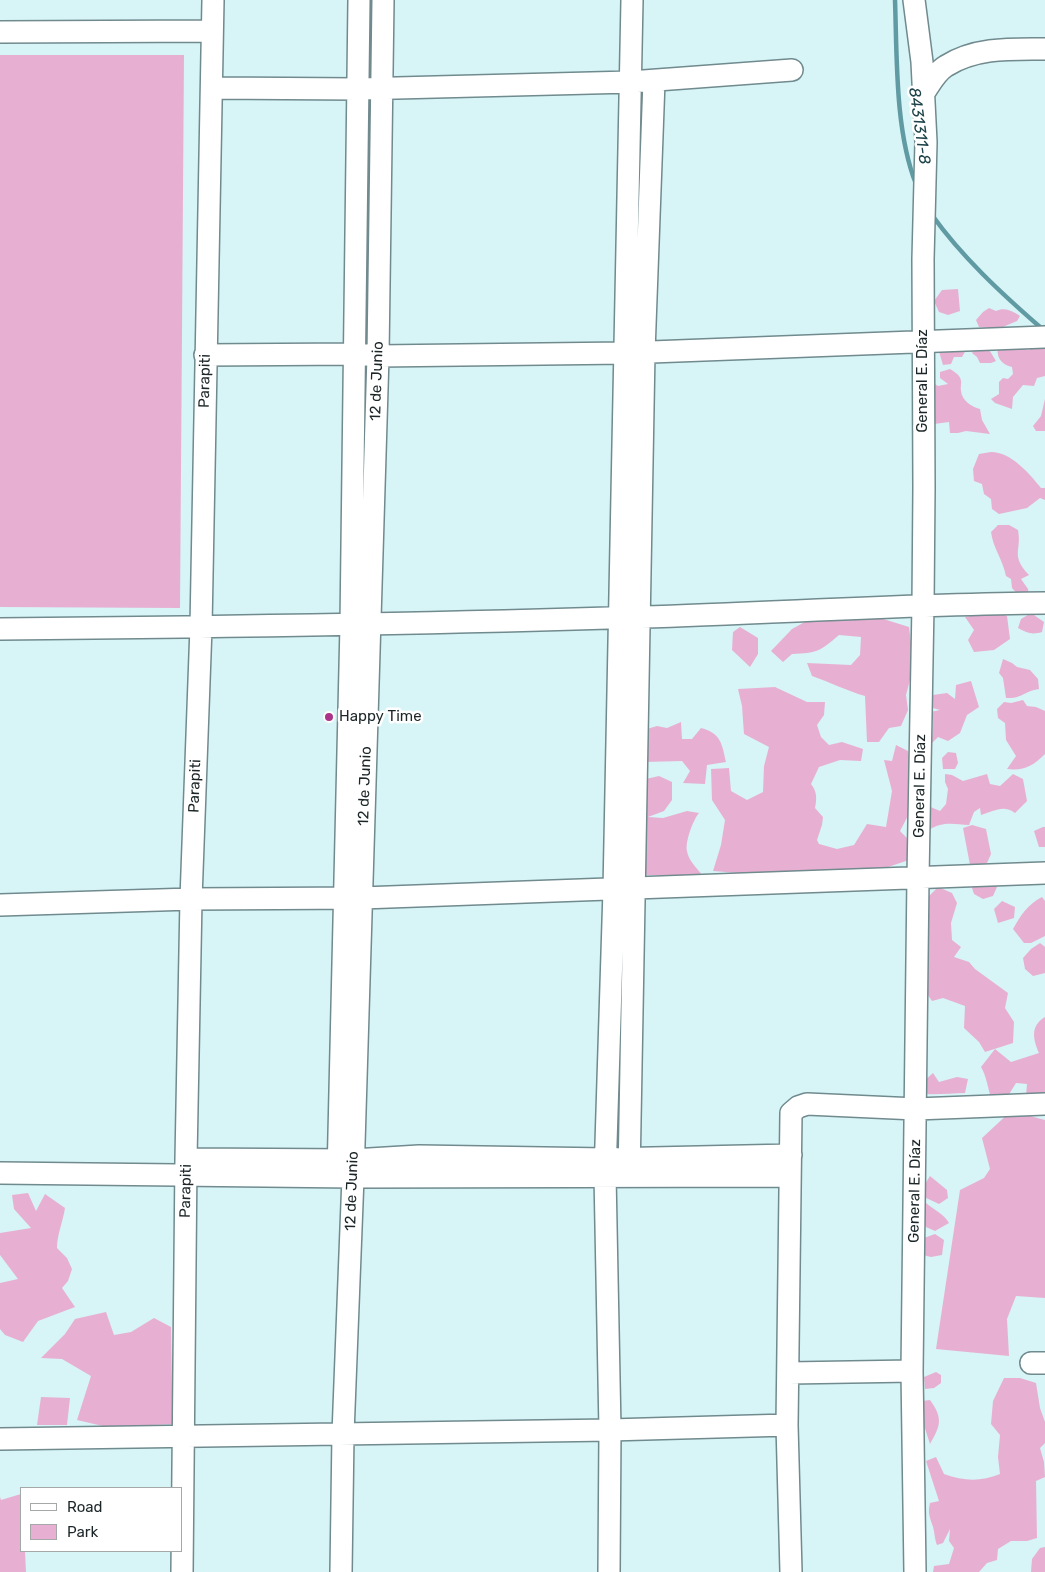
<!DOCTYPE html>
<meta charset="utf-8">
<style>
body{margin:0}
#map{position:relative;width:1045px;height:1572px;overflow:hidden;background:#d7f4f7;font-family:Rubik,sans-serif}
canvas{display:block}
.legend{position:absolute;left:20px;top:1487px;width:162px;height:65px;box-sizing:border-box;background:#fff;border:1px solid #a4a8a9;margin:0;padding:6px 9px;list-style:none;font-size:15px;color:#1c2628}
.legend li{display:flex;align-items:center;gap:10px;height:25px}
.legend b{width:25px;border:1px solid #a4a8a9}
</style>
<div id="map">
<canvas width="1045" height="1572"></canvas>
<ul class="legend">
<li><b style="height:6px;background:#fff"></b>Road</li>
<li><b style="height:14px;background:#e7b0d2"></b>Park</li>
</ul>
</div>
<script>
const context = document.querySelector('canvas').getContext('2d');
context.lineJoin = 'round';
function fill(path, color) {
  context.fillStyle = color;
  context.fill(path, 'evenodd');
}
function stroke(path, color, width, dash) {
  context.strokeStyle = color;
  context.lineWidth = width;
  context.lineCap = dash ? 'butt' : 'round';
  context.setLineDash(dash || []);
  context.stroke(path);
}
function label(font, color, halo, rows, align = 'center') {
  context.font = font + ' Rubik,sans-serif';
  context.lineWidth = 5;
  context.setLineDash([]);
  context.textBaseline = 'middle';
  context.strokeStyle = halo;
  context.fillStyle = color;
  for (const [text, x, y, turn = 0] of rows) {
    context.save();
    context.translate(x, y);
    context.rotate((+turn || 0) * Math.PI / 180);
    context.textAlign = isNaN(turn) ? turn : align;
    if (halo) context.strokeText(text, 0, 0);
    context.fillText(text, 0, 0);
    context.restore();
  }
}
fill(new Path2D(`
 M 0,55 L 184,55 L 180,608 L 0,607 Z
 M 958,289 L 960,311 L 948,315 L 939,312 L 934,301 L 942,290 Z
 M 989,308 L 996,311 C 1005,307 1012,311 1020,316 L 1017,321 L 998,329 L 979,327 L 976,320 L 983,312 Z
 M 985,343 L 996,361 L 991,363 L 980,363 L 977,357 L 972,353 L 977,344 Z
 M 998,344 L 1029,350 L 1033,345 L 1045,345 L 1045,376 L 1037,378 L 1034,386 L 1023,385 L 1013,397 L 1012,409 L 995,403 L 991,399 L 999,394 L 999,382 L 1003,378 L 1008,379 L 1013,374 L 1012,367 C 1000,364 996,357 998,344 Z
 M 938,348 L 966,350 L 962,357 L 954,357 L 951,364 L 943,365 Z
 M 950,369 C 953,371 957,373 959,376 C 963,382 960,385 961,391 C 962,401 972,407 980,409 L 982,420 L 990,434 L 966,431 L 958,433 L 950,433 L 949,422 L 934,424 L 930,381 L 938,386 L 948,384 L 940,378 L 940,372 Z
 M 1045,399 L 1045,431 L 1036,431 L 1033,426 L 1041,416 Z
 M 991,452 C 1011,452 1029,473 1041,488 L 1045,488 L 1045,500 L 1040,498 L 1027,508 L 999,514 L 992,509 L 991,499 L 984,494 L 982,484 L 974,481 L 973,469 L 979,454 Z
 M 998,525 L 1009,525 L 1018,530 C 1022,551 1010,555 1029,575 L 1021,579 L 1028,589 L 1029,596 L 1021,598 L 1012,588 L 1011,579 L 1006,576 C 1003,560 993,548 991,532 Z
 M 995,612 L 1007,616 L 1010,639 L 994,650 L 974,652 L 968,640 L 974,630 L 965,617 Z
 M 1031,613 L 1044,622 L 1042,632 C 1032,635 1027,633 1018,628 L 1021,619 Z
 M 865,617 L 877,617 L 909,627 L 913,659 L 911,676 L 906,695 L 908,710 L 901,726 L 889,728 L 879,742 L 867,742 L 865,696 C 847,691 830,682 812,676 L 807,663 L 851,665 L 860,655 L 861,637 L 839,635 C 819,652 817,653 792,654 L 783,662 L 771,651 L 792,629 L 812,618 L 847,618 L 858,620 Z
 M 740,627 L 758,638 L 758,654 L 750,667 L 732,650 L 733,632 Z
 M 1003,659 L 1012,663 L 1017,667 L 1030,670 L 1038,679 L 1039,689 C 1024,691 1022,699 1006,698 L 1003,678 L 999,673 Z
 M 971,681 L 979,707 L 967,715 L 960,733 L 948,741 L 938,737 L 932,743 L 933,721 L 930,712 L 940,710 L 929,707 L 933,695 L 947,693 L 955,699 L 956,685 Z
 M 775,687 L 807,702 L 825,702 L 824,715 L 817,725 L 821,737 L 829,745 L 842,742 L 863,749 L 861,761 L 840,760 L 819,767 L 811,784 C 817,791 817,799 815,808 L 823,817 L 822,825 L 817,840 L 819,844 L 837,849 L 854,845 L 867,824 L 886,827 L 892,791 L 884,760 L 892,761 L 896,745 L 908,751 L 915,788 L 911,810 L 900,831 L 911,842 L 909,860 L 876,871 L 751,874 L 713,871 L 721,845 L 725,820 L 712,800 L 711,769 L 729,768 L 731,791 L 747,800 L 763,792 L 764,766 L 769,747 L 744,734 L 742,706 L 738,689 Z
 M 1023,700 L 1027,706 L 1036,707 L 1045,711 L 1045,754 C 1033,766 1024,771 1007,769 L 1016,756 L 1006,740 L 1005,723 L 998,718 L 997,709 L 1004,702 L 1011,703 Z
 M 681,722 L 682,739 L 692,739 L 701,728 C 721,733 722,744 726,762 L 707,765 L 705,784 L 683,783 L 690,771 L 682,761 L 644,762 L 647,729 L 657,726 L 667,728 Z
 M 948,752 L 956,753 L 958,763 L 955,769 L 943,769 L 942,758 Z
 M 945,774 L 952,775 L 963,781 L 987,774 L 990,784 L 1000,786 L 1013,774 L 1023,779 L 1027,801 L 1015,813 C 1003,804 993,812 981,815 L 980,808 L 974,812 L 969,825 C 954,824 942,821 929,830 L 926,805 L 940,811 L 946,804 L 948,789 L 945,782 Z
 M 659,776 L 672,782 L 672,800 L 664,811 L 648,817 L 663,818 L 687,811 L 699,813 C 693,820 685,842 687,851 C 688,860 697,868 702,875 L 647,875 L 635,865 L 646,779 Z
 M 972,825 L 986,829 L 991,854 L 987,863 L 977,866 L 970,865 L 963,828 Z
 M 1043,827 L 1045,827 L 1045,847 L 1039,847 L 1034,831 Z
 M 981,880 L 992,881 L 997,887 L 993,896 L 983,899 L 974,894 L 972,888 Z
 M 938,887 L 952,893 L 957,903 L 951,923 L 952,940 L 961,947 L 954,957 L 969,962 L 975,969 L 1008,993 L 1005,1008 L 1014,1022 L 1013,1043 L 985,1052 L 979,1042 L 964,1028 L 965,1006 L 943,998 L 932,1001 L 925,991 L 926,957 L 929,944 L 925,935 L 926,899 Z
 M 1042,897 L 1045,901 L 1045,936 L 1031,943 L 1024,943 L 1013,929 C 1021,915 1027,905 1042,897 Z
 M 1002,901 L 1015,907 L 1014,918 L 998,923 L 994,909 Z
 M 1040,943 L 1045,947 L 1045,973 L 1033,976 L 1025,969 L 1023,958 L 1031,949 Z
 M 1045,1017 L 1045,1095 L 1026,1096 L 1027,1084 L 1016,1083 L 1008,1096 L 991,1098 C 988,1088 986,1075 981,1067 L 995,1049 L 1011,1062 L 1039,1053 C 1033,1039 1030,1026 1045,1017 Z
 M 933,1073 L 939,1082 L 957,1077 L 968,1079 L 965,1093 C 952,1093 939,1095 926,1094 L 924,1081 Z
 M 1011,1111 L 1045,1120 L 1045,1298 L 1016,1296 L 1007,1319 L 1009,1356 L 936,1349 L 960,1190 L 984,1178 L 990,1169 L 982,1138 Z
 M 930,1176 L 947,1190 L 948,1198 L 939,1204 L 924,1197 L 922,1189 Z
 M 28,1193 L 36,1211 L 45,1194 L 65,1208 C 63,1221 57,1235 57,1248 L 67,1258 L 72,1269 L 68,1281 L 62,1288 L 75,1307 L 38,1321 L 23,1342 L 5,1335 L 0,1329 L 0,1283 L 18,1279 L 0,1255 L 0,1233 L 31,1228 L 14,1209 L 12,1195 Z
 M 926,1203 C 934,1210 944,1214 949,1223 L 935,1231 L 926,1227 L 921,1219 Z
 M 935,1234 L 944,1240 L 942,1255 L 931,1257 L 923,1255 L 924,1238 Z
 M 106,1312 L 114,1335 L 131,1332 L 154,1318 L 171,1327 L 172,1389 L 175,1424 L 107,1427 L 77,1420 L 91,1376 L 62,1359 L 41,1358 L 65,1334 L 75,1319 Z
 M 936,1372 L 941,1375 L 941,1383 L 934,1388 L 925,1389 L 924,1377 Z
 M 1004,1378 L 1020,1378 L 1036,1383 L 1040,1408 L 1045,1422 L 1045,1443 L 1040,1448 L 1044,1462 L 1045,1477 L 1036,1481 L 1037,1538 L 1027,1541 L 1011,1541 L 998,1549 L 997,1560 L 987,1563 L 979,1572 L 933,1572 L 934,1566 L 949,1564 L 954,1548 L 949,1541 L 950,1529 L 943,1543 L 937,1545 C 934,1538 935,1531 932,1524 C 929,1515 928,1512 930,1503 L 939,1501 L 926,1461 L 936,1457 L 944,1474 C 964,1481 980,1482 1000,1474 L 998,1457 L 1000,1435 L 991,1424 L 993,1401 Z
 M 41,1397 L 70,1398 L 67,1425 L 37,1425 Z
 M 930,1400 C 943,1418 941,1425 930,1444 L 922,1419 L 922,1401 Z
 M 21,1494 L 21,1551 L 25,1551 L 26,1572 L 0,1572 L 0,1497 L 1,1500 Z
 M 1045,1547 L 1045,1572 L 1031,1572 L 1032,1559 L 1040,1548 Z`), '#e7b0d2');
stroke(new Path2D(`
 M 895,0 C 897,57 895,131 916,184
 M 932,215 C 962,257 1001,293 1040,327`), '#609ba3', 4.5);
const minor = new Path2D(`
 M 914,0 L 922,62 L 926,142 L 923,259 L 924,488 L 923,605 L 918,877 L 912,1371 L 915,1572
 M 0,32 L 212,31
 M 212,88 L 358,89 L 630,82 L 792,70
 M 924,93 C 930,84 936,72 946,66 C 976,47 1012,49 1045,49
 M 205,355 L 355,354 L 378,356 L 625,353 L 1045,337
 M 0,629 C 214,627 427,624 641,617 C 776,613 910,604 1045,603
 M 0,905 L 191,899 L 362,898 L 1045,873
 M 186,1159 L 353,1160 L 419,1156 L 606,1159 L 791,1155
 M 0,1173 L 353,1177 L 790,1176
 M 629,1175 L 644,352 L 654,81
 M 338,1176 L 351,625 L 359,0
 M 1031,1363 L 1045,1363
 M 789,1373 L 912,1371
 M 0,1439 L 610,1430 L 787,1425
 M 182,1572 L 186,1159 L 191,899 L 201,627 L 213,0
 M 341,1572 L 343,1434 L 353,1177 L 378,356 L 383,0
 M 609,1572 L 610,1430 L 605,1175 L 614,890 L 632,0
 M 791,1572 L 787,1425 L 791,1113 L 798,1107 L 807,1104 L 916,1109 L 1045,1104`);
stroke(minor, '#708a8e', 24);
stroke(minor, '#fff', 21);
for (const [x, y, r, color] of [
 [329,717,5,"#ab338a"]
]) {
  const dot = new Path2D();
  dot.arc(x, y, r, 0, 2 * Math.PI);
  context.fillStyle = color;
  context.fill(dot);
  stroke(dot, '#fff', 2);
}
label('15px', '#1c2628', '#fff', [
 ["Parapiti",205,381,-89],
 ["12 de Junio",377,381,-88],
 ["General E. Díaz",923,381,-90],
 ["Parapiti",195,786,-88],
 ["12 de Junio",365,786,-88],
 ["General E. Díaz",920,786,-89],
 ["Parapiti",186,1191,-89],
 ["12 de Junio",352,1191,-88],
 ["General E. Díaz",915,1191,-89]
]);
label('15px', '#1c2628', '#fff', [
 ["Happy Time",339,717]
], 'left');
label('italic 16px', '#1e4449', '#fff', [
 ["8431311-8",919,126,82]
]);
</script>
